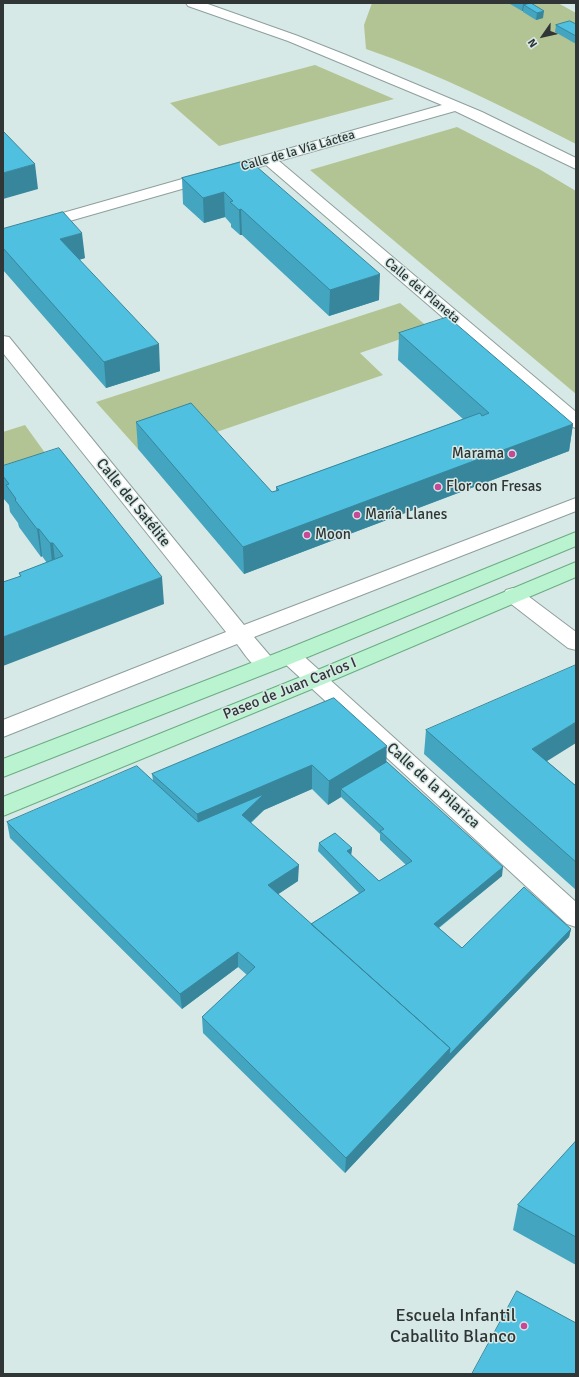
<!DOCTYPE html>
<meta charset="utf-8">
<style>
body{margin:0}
#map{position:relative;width:579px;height:1377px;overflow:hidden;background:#d7e9e6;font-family:Signika,sans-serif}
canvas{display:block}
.frame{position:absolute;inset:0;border:4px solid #2f3635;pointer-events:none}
.north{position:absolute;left:523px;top:16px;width:40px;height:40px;-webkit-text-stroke:3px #d7e9e6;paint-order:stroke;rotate:236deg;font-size:11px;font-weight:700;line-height:16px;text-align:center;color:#2f3635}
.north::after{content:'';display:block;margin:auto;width:14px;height:18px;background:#2f3635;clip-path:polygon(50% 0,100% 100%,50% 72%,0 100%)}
</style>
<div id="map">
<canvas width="579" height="1377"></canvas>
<div class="frame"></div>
<div class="north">N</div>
</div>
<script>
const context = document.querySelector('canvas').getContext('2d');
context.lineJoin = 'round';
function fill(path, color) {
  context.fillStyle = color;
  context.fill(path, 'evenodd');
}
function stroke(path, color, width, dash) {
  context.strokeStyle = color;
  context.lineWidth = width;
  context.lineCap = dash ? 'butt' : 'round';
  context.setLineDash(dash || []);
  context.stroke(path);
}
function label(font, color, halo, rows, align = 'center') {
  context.font = font + ' Signika,sans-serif';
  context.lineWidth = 3;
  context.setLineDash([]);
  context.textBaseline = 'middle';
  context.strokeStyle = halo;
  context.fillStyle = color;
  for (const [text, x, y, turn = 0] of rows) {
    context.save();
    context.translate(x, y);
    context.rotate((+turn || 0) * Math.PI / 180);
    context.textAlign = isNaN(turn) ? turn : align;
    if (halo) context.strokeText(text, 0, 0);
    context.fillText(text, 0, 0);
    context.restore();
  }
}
fill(new Path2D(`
 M 372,3 L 558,3 L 576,13 L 576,144 C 508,109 439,74 366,49 L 364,25 Z
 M 315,65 L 394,99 L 219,146 L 170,103 Z
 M 457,127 L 539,169 L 576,191 L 576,394 L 310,170 Z
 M 400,303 L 430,329 L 360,353 L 383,375 L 199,438 L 138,449 L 96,402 Z
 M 25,425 L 48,457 L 3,495 L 3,432 Z`), '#b3c494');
const minor = new Path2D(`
 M 186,3 L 205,3 L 298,36 L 346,55 L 482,112 L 576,158 L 576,169 L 455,111 L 279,161 L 576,412 L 576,428 L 569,426 L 266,165 L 3,240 L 3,230 L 442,105 L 288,41 L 188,6 Z
 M 3,336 L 9,337 L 244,625 L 576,498 L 576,511 L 254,637 L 277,664 L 274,669 C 256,675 247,657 237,644 L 3,737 L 3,720 L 226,632 L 3,353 Z
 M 513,588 L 520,590 L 576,632 L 576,650 L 568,648 L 506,600 L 503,595 L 506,590 Z
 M 290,649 L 298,651 L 576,902 L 576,927 L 567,924 L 282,661 L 279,656 L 282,651 Z`);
const major = new Path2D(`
 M 576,532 L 576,546 L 298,661 L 3,777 L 3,759 L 282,651 Z
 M 576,562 L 576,577 L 324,684 L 3,816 L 3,797 L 308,674 Z`);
stroke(minor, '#8e9f9c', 2);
stroke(major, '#6bac84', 2);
fill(minor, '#fff');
fill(major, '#baf3cf');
fill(new Path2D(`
 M 510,3 L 529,3 L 543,18 L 536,20 L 523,12 L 523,11 L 522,11 L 510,4 Z
 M 576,24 L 576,44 L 555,32 L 556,25 Z
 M 249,160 L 379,300 L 329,316 L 242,235 L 240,235 L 231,227 L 231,224 L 225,217 L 204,223 L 183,204 L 182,178 Z
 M 3,229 L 85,258 L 79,260 L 160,371 L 106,388 L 3,270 Z
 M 399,333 L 573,424 L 569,451 L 244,574 L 138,449 L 136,422 L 272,492 L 276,491 L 276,487 L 463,419 L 398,360 Z
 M 3,466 L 164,604 L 20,576 L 19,573 L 47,563 L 42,556 L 41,557 L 19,527 L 18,523 L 10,512 L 9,505 L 3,498 Z
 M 334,698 L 387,762 L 502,876 L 439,928 L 462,948 L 571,929 L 569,937 L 448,1063 L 345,1173 L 203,1033 L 202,1017 L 247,975 L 238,967 L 182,1009 L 10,838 L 7,822 L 153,781 L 152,774 ZM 312,789 L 328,805 L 341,797 L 380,834 L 380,840 L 406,865 L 379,881 L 351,855 L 352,848 L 319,843 L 318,851 L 359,893 L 311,924 L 278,894 L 298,881 L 251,823 L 264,810 Z
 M 426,730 L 547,761 L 576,786 L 576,890 L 424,754 Z
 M 576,1141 L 576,1265 L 513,1230 L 518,1205 Z`), '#44a5c0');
fill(new Path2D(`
 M 525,3 L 529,3 L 524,5 L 523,11 L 522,11 L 523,4 Z
 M 544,11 L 543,18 L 536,20 L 537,13 Z
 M 35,164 L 38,189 L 3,199 L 3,173 Z
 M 224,192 L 225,217 L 204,223 L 203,198 Z
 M 241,209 L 242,235 L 240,235 L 239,210 Z
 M 82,233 L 85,258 L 62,265 L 60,239 Z
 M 380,274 L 379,300 L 329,316 L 330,290 Z
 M 159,344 L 160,371 L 106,388 L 104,362 Z
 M 573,424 L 569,451 L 244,574 L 243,547 Z
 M 37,529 L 39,529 L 42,556 L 41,557 Z
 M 50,543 L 53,543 L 56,570 L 53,571 Z
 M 162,577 L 164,604 L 3,666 L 3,637 Z
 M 576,722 L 576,743 L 528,773 L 532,749 Z
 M 387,746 L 386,770 L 341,789 L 341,797 L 328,805 L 329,781 Z
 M 312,765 L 312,789 L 264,810 L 242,830 L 199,838 L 197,814 Z
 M 352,848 L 351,856 L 347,851 Z
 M 299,865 L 298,881 L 268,901 L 268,885 Z
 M 503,867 L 502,876 L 433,932 L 434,924 Z
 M 571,929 L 569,937 L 448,1063 L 345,1173 L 346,1158 L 450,1048 Z
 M 238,952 L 238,967 L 182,1009 L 180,994 Z`), '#37869c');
const building = new Path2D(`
 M 531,3 L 544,11 L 537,13 L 524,5 Z
 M 570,21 L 576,24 L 576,36 L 556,25 Z
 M 3,131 L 35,164 L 3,173 Z
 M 249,160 L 380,274 L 330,290 L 241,209 L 239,210 L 230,202 L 233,201 L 224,192 L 203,198 L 182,178 Z
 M 63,212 L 82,233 L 60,239 L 159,344 L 104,362 L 3,248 L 3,229 Z
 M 448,317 L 573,424 L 243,547 L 136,422 L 191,403 L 272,492 L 279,490 L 276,487 L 480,413 L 482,416 L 489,413 L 399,333 Z
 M 59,448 L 162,577 L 3,637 L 3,582 L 21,576 L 19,573 L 63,556 L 53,543 L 50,543 L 39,529 L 37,529 L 15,500 L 16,499 L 6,485 L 9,484 L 3,476 L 3,466 Z
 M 576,665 L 576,722 L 532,749 L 576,786 L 576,862 L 426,730 Z
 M 334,698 L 387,746 L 329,781 L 312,765 L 197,814 L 152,774 Z
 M 387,762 L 503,867 L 434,924 L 462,948 L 524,887 L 571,929 L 449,1055 L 450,1048 L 311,924 L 365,890 L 319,843 L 335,833 L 352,848 L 347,851 L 379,881 L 412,861 L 380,831 L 384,829 L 341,789 Z
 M 137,766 L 198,822 L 264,794 L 242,815 L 299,865 L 268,885 L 450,1048 L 346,1158 L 202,1017 L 255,967 L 238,952 L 180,994 L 7,822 Z
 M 576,1141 L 576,1237 L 518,1205 Z
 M 517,1291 L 576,1323 L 576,1374 L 472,1374 Z`);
fill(building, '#4fc0df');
stroke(building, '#37869c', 1);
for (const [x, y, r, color] of [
 [512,454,4,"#c64897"],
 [438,487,4,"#c64897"],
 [357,515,4,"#c64897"],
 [307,535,4,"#c64897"],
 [524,1326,4,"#c64897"]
]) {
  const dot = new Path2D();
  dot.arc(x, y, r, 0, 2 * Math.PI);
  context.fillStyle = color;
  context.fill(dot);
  stroke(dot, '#d7e9e6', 1.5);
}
label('13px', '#2f3635', '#d7e9e6', [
 ["Calle de la Vía Láctea",298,151,-16],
 ["Calle del Planeta",422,291,40]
]);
label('15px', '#2f3635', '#d7e9e6', [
 ["Marama",504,454,"right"],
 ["Flor con Fresas",446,487],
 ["María Llanes",365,515],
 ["Moon",315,535]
], 'left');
label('15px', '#2f3635', '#d7e9e6', [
 ["Calle del Satélite",133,503,51],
 ["Paseo de Juan Carlos I",290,689,-22],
 ["Calle de la Pilarica",433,786,42]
]);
label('18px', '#2f3635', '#d7e9e6', [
 ["Escuela Infantil",516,1316],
 ["Caballito Blanco",516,1337]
], 'right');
</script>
